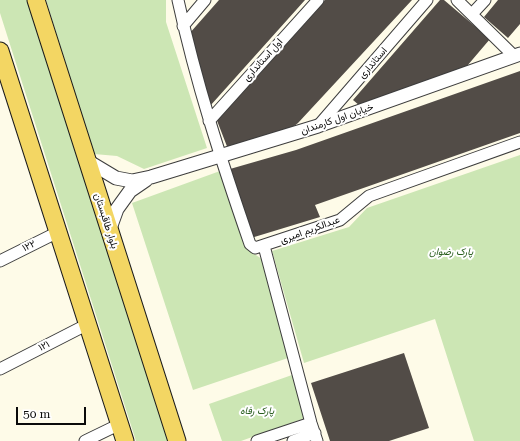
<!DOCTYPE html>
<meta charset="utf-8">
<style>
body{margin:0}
#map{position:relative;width:520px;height:441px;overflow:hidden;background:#fefbe8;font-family:"Roboto Serif",serif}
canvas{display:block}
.scale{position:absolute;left:16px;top:407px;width:70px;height:18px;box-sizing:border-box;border:2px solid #0a0a0a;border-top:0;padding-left:5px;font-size:12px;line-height:14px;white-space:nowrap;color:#0a0a0a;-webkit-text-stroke:3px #fff;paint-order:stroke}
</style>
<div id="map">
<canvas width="520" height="441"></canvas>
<div class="scale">50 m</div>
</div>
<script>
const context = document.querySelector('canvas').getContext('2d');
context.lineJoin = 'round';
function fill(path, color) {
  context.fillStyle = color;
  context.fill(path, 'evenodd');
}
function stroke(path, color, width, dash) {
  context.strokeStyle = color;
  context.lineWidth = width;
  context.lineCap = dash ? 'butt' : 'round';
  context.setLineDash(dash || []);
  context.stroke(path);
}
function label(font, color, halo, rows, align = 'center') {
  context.font = font + ' "Roboto Serif",Vazirmatn,serif';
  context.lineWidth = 4;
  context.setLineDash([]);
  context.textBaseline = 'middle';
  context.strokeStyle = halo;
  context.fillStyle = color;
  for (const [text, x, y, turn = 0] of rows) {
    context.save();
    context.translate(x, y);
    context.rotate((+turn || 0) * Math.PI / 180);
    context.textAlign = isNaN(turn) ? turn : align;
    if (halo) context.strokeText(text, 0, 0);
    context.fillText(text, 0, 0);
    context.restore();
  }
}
fill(new Path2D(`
 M 0,0 L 27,0 L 168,441 L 136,441 L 0,13 Z
 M 46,0 L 166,0 L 166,22 L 207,148 L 144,169 L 117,156 L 94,154 Z
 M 520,155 L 520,441 L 474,441 L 435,319 L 304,363 L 272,251 L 349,227 L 367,208 Z
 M 220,171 L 248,250 L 262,259 L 288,358 L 193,390 L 132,203 Z
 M 292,375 L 305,418 L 241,441 L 222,441 L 209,404 Z`), '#cce6b4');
fill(new Path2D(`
 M 219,0 L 305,0 L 210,106 L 189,34 Z
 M 325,0 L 412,0 L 298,123 L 284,134 L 228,149 L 216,118 Z
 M 440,0 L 444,0 L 490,39 L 467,66 L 450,75 L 360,106 L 353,100 Z
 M 498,0 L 520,0 L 520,24 L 508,38 L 484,17 Z
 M 520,71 L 520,133 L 315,205 L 320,217 L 251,238 L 230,169 L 296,150 Z
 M 404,353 L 429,428 L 389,441 L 330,441 L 311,383 Z`), '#524c47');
const minor = new Path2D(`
 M 178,0 C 196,83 222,163 250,244 L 255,248 L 340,220 L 369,196 L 520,142
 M 457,0 L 514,56
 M 472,14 L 485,0
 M 183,26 L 205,0
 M 209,121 L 318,0
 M 318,126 L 427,0
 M 264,246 L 311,423 L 317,441
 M 0,261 L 58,232
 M 0,369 L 88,324
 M 85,441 L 120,424
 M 257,441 L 311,423
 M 293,441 L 315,433`);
const tertiary = new Path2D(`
 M 86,160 L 116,178 L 132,181 L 151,177 L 318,126 L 520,54
 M 109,231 L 117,209 L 130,191 L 146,180`);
const primary = new Path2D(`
 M 36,0 L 177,441
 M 0,51 L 125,441`);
stroke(minor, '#3d3d3d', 13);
stroke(tertiary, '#3d3d3d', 15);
stroke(primary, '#1b1b1b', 19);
stroke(minor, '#fff', 11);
stroke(tertiary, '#fff', 13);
stroke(primary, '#f3d663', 17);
label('10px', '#0a0a0a', '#fff', [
 ["اول استانداری",263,60,-48],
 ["استانداری",373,63,-49],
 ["خیابان اول کارمندان",337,119,-19],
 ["بلوار طاقبستان",106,221,72],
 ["عبدالکریم امیری",310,230,-20],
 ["۱۲۲",29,246,-26],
 ["۱۲۱",44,346,-27]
]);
label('italic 10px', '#295e1e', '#fff', [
 ["پارک رضوان",451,252],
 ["پارک رفاه",257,411]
]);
</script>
